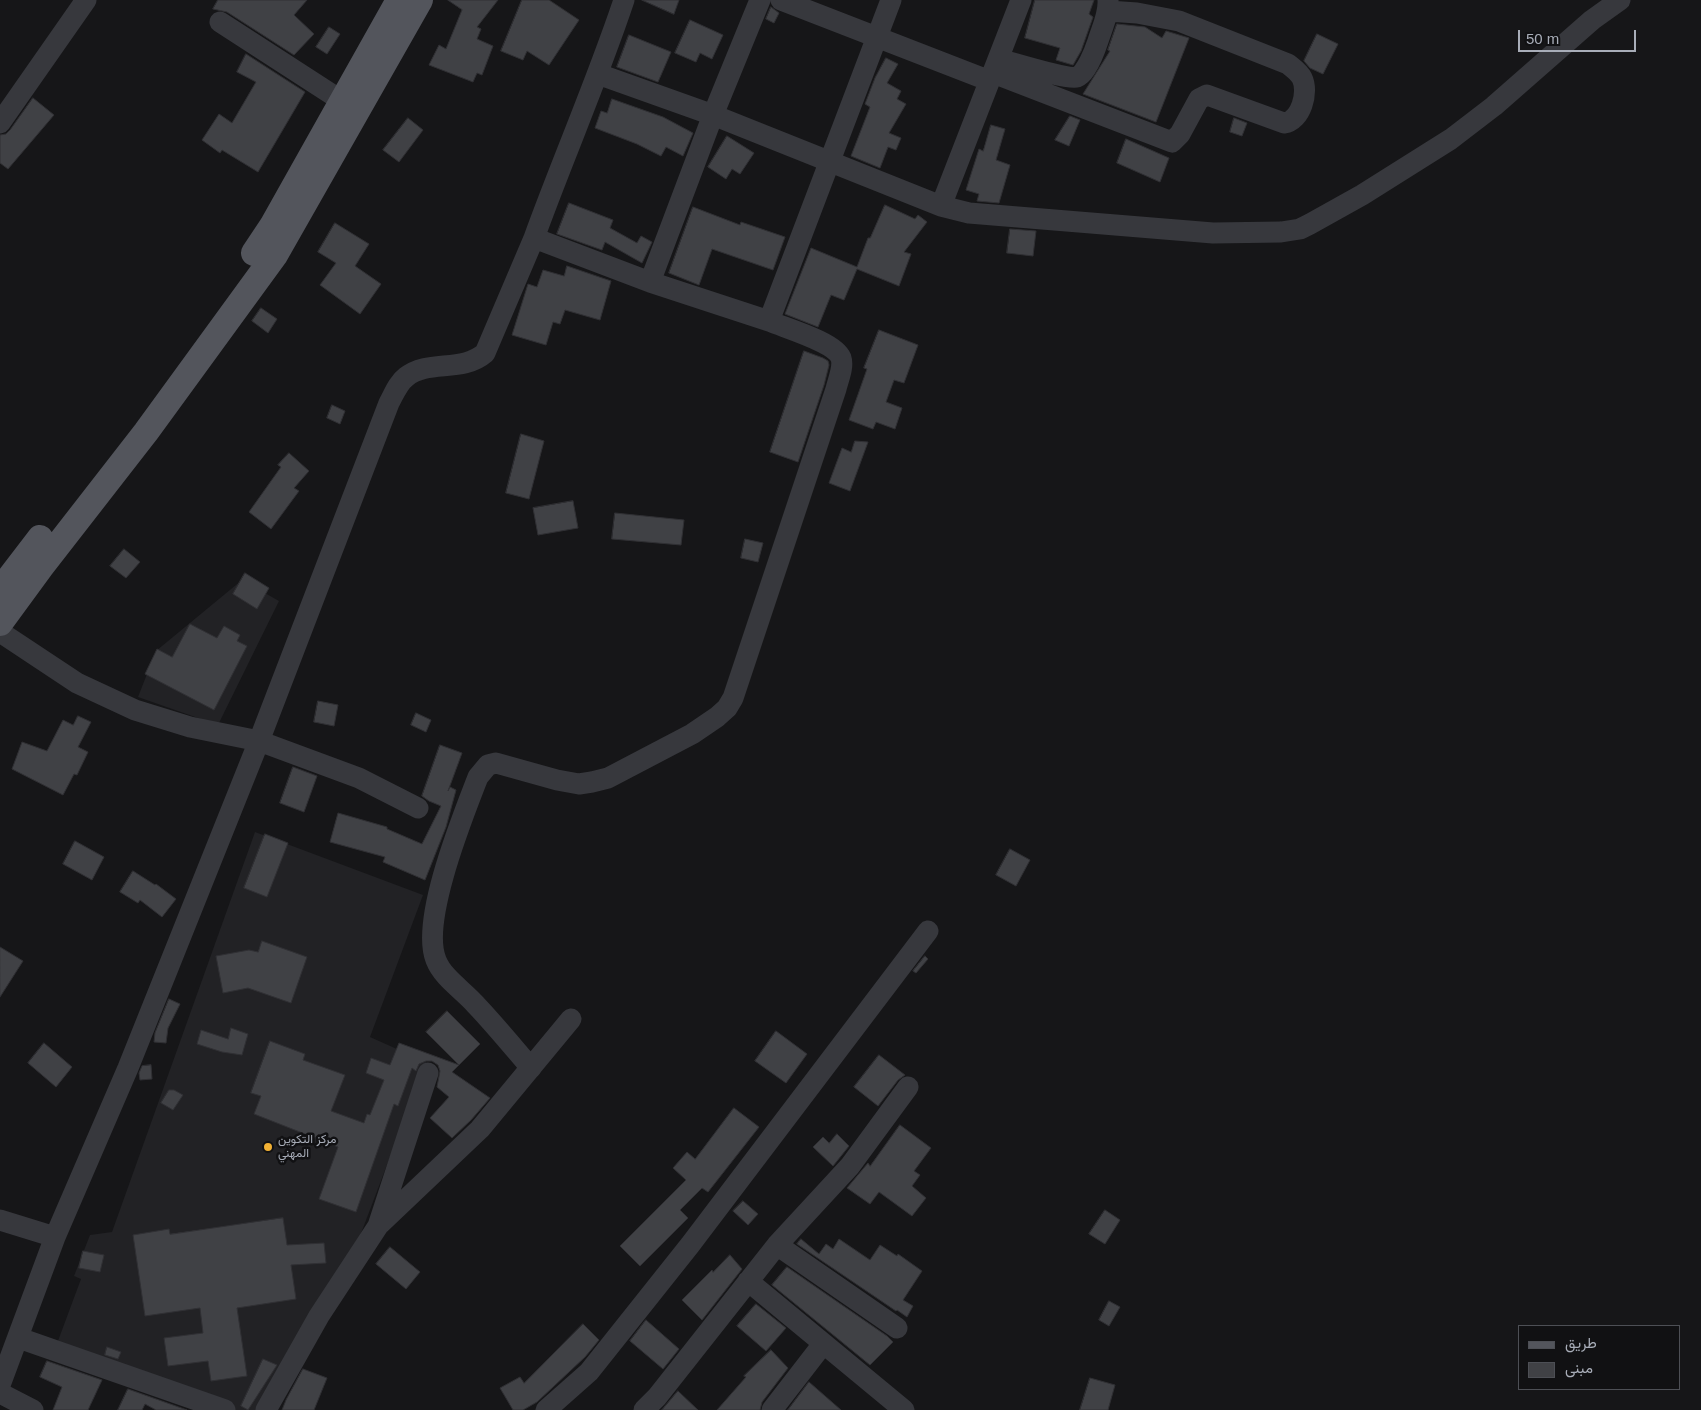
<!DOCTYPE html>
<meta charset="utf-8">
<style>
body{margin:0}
#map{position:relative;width:1701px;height:1410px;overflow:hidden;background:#161618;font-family:Arial,Vazirmatn,sans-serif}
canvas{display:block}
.legend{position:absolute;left:1518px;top:1325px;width:162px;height:65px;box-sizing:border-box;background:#111113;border:1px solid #4d4f55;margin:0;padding:6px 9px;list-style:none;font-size:15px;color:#a8adb8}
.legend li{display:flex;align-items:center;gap:10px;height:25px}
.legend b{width:25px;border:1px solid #4d4f55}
.scale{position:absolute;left:1518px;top:30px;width:118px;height:22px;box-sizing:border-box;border:2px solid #a8adb8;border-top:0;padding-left:6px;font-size:15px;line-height:18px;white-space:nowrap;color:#a8adb8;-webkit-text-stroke:4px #111113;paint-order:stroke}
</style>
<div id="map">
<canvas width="1701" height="1410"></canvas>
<ul class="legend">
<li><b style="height:6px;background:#53555c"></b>طريق</li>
<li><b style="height:14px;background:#404145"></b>مبنى</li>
</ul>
<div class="scale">50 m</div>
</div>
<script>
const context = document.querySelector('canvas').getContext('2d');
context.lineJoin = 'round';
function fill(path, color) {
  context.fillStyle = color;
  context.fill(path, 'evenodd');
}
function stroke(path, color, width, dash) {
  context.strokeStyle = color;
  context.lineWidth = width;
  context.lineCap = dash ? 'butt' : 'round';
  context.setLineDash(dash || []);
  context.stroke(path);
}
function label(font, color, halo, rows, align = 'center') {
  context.font = font + ' Arial,Vazirmatn,sans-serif';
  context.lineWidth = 5;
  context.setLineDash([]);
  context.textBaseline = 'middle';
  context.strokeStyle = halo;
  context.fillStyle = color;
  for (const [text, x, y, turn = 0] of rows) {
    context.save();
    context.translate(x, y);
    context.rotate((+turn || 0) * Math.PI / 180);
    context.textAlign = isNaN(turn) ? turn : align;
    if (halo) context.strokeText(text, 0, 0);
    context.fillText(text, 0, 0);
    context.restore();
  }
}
fill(new Path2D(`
 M 242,580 L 279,601 L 218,725 L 138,697 L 156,651 Z
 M 255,832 L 423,895 L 370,1037 L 426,1062 L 360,1236 L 257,1410 L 207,1410 L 52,1357 L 81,1279 L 74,1276 L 90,1235 L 112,1232 Z`), '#222225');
const building = new Path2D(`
 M 218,0 L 307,0 L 294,15 L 314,34 L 294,55 L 227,12 L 213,9 Z
 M 448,0 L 498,0 L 477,27 L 481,29 L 477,39 L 493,46 L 482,75 L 477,73 L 473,82 L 429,65 L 439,45 L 446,49 L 462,10 Z
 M 522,0 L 549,0 L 579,20 L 549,65 L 527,51 L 523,60 L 501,51 Z
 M 642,0 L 679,0 L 674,14 Z
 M 1035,0 L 1094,0 L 1089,14 L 1093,17 L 1081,51 L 1073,65 L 1056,60 L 1060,48 L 1025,38 Z
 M 771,7 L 779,13 L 774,23 L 766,19 Z
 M 690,20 L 723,35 L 712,59 L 700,53 L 696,62 L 675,53 Z
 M 1117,24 L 1145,27 L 1162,38 L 1166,31 L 1189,38 L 1156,122 L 1083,94 L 1110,51 L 1108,50 Z
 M 329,27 L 340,34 L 327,54 L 316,47 Z
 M 1317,34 L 1338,44 L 1323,74 L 1310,68 L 1304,61 Z
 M 629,35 L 671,52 L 658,82 L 617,67 Z
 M 246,54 L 305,92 L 258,172 L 222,150 L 220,153 L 202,140 L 219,114 L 232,123 L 256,82 L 237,72 Z
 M 886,58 L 898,64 L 887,83 L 901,91 L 897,99 L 906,104 L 889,133 L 901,138 L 896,150 L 888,147 L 880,168 L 851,156 L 870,107 L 865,104 L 875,78 Z
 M 33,98 L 54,115 L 8,169 L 0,163 L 0,135 L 6,134 L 10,130 Z
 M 612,99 L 663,117 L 693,133 L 683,156 L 666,147 L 661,156 L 637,144 L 595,128 L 601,111 L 607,113 Z
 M 1070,116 L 1080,120 L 1069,146 L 1055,140 Z
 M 408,118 L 423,130 L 399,162 L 383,150 Z
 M 1234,118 L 1247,123 L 1242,136 L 1230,132 Z
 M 991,125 L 1005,129 L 996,160 L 1010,165 L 999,203 L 977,201 L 979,194 L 966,190 L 979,149 L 983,151 Z
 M 727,136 L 754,153 L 740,174 L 732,169 L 726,179 L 708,167 Z
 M 1126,139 L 1169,158 L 1160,182 L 1117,163 Z
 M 569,203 L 613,220 L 610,228 L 637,243 L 641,236 L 652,242 L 642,263 L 605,242 L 602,250 L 557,234 Z
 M 885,205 L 915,219 L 918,215 L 927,222 L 904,252 L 911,254 L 899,286 L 857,269 L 844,300 L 831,295 L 818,327 L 785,314 L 811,248 L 857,267 L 868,238 L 870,238 Z
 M 693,207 L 740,225 L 741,222 L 785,237 L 773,270 L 712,249 L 699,285 L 669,273 Z
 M 335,223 L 369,244 L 355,266 L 381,284 L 360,314 L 320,285 L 336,263 L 318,252 Z
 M 1010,229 L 1036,231 L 1033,256 L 1007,253 Z
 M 567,266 L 611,281 L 600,320 L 565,310 L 560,324 L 553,322 L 546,345 L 512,335 L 528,284 L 537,287 L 543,270 L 564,276 Z
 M 261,308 L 277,319 L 268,333 L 252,321 Z
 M 879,330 L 918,345 L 904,383 L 894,380 L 886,402 L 902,408 L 895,429 L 876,422 L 873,429 L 849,420 L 867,369 L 864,368 Z
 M 804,351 L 823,358 L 828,361 L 829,365 L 824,385 L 798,462 L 770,452 Z
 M 332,405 L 345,411 L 340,424 L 327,418 Z
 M 521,434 L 544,441 L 529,499 L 506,493 Z
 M 855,441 L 868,442 L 850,491 L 829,483 L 842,448 L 851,452 Z
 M 289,453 L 309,471 L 294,488 L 299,491 L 271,529 L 249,512 L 281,467 L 278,465 Z
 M 573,501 L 578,528 L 538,535 L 533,508 Z
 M 615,513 L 684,520 L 681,545 L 612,539 Z
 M 745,539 L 763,543 L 758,562 L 741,558 Z
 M 124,549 L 140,562 L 126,578 L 110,566 Z
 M 245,573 L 269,588 L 257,609 L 233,594 Z
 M 190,624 L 217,638 L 224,626 L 240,635 L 237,641 L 247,646 L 214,710 L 145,674 L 157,649 L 172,657 Z
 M 318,701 L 338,705 L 334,726 L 314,722 Z
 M 416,713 L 431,720 L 426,732 L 411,725 Z
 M 78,716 L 91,722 L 78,747 L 88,752 L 77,775 L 74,774 L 63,795 L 12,769 L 22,742 L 47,751 L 63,720 L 73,725 Z
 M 440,745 L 462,753 L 448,791 L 450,787 L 456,790 L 446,827 L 425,880 L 383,862 L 385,857 L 330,842 L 338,813 L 387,827 L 387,829 L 422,844 L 441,806 L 429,801 L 422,796 Z
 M 293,767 L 317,776 L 304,812 L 280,803 Z
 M 265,834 L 288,843 L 267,897 L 244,888 Z
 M 75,841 L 104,857 L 92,880 L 63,864 Z
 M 1010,849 L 1030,860 L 1016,886 L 996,875 Z
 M 133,871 L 155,885 L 156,884 L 176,899 L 162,917 L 140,900 L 138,903 L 120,892 Z
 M 262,941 L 307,957 L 291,1003 L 248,988 L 223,993 L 216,956 L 249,950 L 258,952 Z
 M 0,947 L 23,961 L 0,997 Z
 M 925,956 L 928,959 L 916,973 L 913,971 Z
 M 169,999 L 180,1004 L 168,1028 L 166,1043 L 154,1042 L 155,1033 Z
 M 447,1011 L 480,1044 L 459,1065 L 426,1032 Z
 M 231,1028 L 248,1034 L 242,1055 L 222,1052 L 197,1044 L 201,1030 L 228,1039 Z
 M 776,1031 L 807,1054 L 786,1083 L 755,1061 Z
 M 270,1041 L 305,1054 L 303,1060 L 345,1075 L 331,1111 L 364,1123 L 367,1114 L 370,1115 L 384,1080 L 366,1073 L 371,1058 L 390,1065 L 399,1043 L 459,1065 L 452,1072 L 490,1098 L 471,1120 L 452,1138 L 430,1118 L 449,1097 L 437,1087 L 440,1071 L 438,1065 L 432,1061 L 426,1061 L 419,1064 L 416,1071 L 412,1068 L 398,1106 L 394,1104 L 356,1212 L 319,1199 L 338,1147 L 254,1114 L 261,1096 L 251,1093 Z
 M 44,1043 L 72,1067 L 56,1087 L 28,1063 Z
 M 879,1055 L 905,1075 L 898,1080 L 878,1106 L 854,1087 Z
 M 151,1065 L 152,1079 L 140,1080 L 139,1073 L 142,1066 Z
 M 169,1090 L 174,1090 L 183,1095 L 173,1110 L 161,1103 Z
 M 734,1108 L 759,1127 L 708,1192 L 702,1188 L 680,1210 L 688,1218 L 640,1266 L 620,1246 L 686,1180 L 673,1168 L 687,1152 L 695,1159 Z
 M 900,1125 L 931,1148 L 914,1171 L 920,1175 L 912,1186 L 926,1198 L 912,1216 L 879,1192 L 870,1204 L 847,1188 L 868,1163 L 870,1166 Z
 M 837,1134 L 849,1146 L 833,1166 L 813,1147 L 823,1137 L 829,1143 Z
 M 743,1201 L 758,1214 L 748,1225 L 733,1211 Z
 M 1105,1210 L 1120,1220 L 1105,1244 L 1089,1234 Z
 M 283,1218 L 287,1245 L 324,1243 L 326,1263 L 291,1265 L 296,1299 L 237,1308 L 247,1376 L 211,1381 L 208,1361 L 168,1366 L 164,1338 L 203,1333 L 200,1308 L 145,1316 L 133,1235 L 169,1229 L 170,1234 Z
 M 801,1239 L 819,1254 L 826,1244 L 833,1249 L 839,1239 L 870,1260 L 880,1245 L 897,1256 L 898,1254 L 922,1271 L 903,1300 L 913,1306 L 907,1317 L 897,1310 L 896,1311 L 797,1244 Z
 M 390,1247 L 420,1272 L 406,1289 L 376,1264 Z
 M 83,1251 L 104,1255 L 100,1272 L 79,1268 Z
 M 730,1255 L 742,1269 L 702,1320 L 682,1300 L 712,1270 L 713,1272 Z
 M 787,1267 L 887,1336 L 893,1342 L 870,1365 L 772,1285 Z
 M 1109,1301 L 1120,1307 L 1109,1326 L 1099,1320 Z
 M 756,1304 L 786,1328 L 766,1351 L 737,1326 Z
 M 646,1320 L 679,1349 L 663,1369 L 630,1341 Z
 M 583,1324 L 599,1340 L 585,1357 L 537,1402 L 523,1410 L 513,1410 L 500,1388 L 520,1377 L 524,1383 Z
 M 107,1347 L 121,1352 L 118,1359 L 105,1355 Z
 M 771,1350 L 788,1368 L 762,1402 L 760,1410 L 717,1410 L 746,1377 L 744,1376 Z
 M 263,1359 L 277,1365 L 248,1410 L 241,1406 Z
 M 47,1361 L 102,1380 L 88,1410 L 53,1410 L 62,1387 L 40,1377 Z
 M 303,1369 L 327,1378 L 314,1410 L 282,1410 L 286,1400 Z
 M 1090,1378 L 1115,1385 L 1108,1410 L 1080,1410 Z
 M 809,1382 L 841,1410 L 788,1410 Z
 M 128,1389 L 187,1410 L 156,1410 L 145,1404 L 142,1410 L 118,1410 Z
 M 678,1391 L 698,1410 L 662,1410 Z`);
fill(building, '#404145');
stroke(building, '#303034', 1);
stroke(new Path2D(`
 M 624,0 C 597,81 563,158 534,238 L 650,282
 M 760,0 L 713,115 L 650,282 L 769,321 L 891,0
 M 781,0 L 990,81
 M 220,22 L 342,101
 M 998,59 C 1011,62 1067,80 1077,77 C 1086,74 1095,50 1098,41 C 1102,28 1109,14 1108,0
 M 993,73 L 1172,142 L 1180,134 L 1199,99 L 1207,95 L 1284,123 C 1301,121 1309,92 1302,78 C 1299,72 1293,68 1288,64 L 1179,21 L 1137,13 L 1108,11
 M 598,74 L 713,115 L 941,206 L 969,213 L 1213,233 L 1281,232 L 1300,229 L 1310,224 L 1362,195 L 1451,139 L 1494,106 L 1592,20 L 1620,0
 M 0,123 L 86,0
 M 941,206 L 1021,0
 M 0,632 L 77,683 L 135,710 L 190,727 L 259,741 L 359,778 L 418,808
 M 531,1068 C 513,1047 495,1025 476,1005 C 463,990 443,978 436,960 C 420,921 463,816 478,777 L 488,765 L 496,763 L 557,780 L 579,784 L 592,782 L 608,778 L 692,734 L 717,717 L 727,708 L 733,698 L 836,389 C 838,380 844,367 841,358 C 835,342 785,328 769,321
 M 0,1220 L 55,1237
 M 380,1224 L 480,1129 L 571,1019
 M 777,1245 L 897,1328
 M 748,1281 L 904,1410
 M 19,1338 L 225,1410
 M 0,1385 L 55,1237 L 128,1068 L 259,741 L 389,403 C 394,394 398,383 406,377 C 428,359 462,373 485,353 L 534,238
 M 0,1393 L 33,1410
 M 266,1410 L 319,1316 L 378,1226 L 428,1073
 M 546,1410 L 589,1372 L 690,1245 L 928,931
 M 644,1410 L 657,1397 L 777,1245 L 850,1166 L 908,1087
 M 772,1410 L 823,1344`), '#37383d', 21);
stroke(new Path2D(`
 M 254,253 L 272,226 L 399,0
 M 0,590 L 40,538
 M 0,623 L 41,567 L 146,432 L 275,255 L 420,0`), '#53555c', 26);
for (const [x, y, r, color] of [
 [268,1147,5,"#f2b134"]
]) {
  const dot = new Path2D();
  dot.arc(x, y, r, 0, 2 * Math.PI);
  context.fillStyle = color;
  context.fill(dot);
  stroke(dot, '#111113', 2);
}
label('12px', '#a8adb8', '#111113', [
 ["مركز التكوين",278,1140],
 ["المهني",278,1154]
], 'left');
</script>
